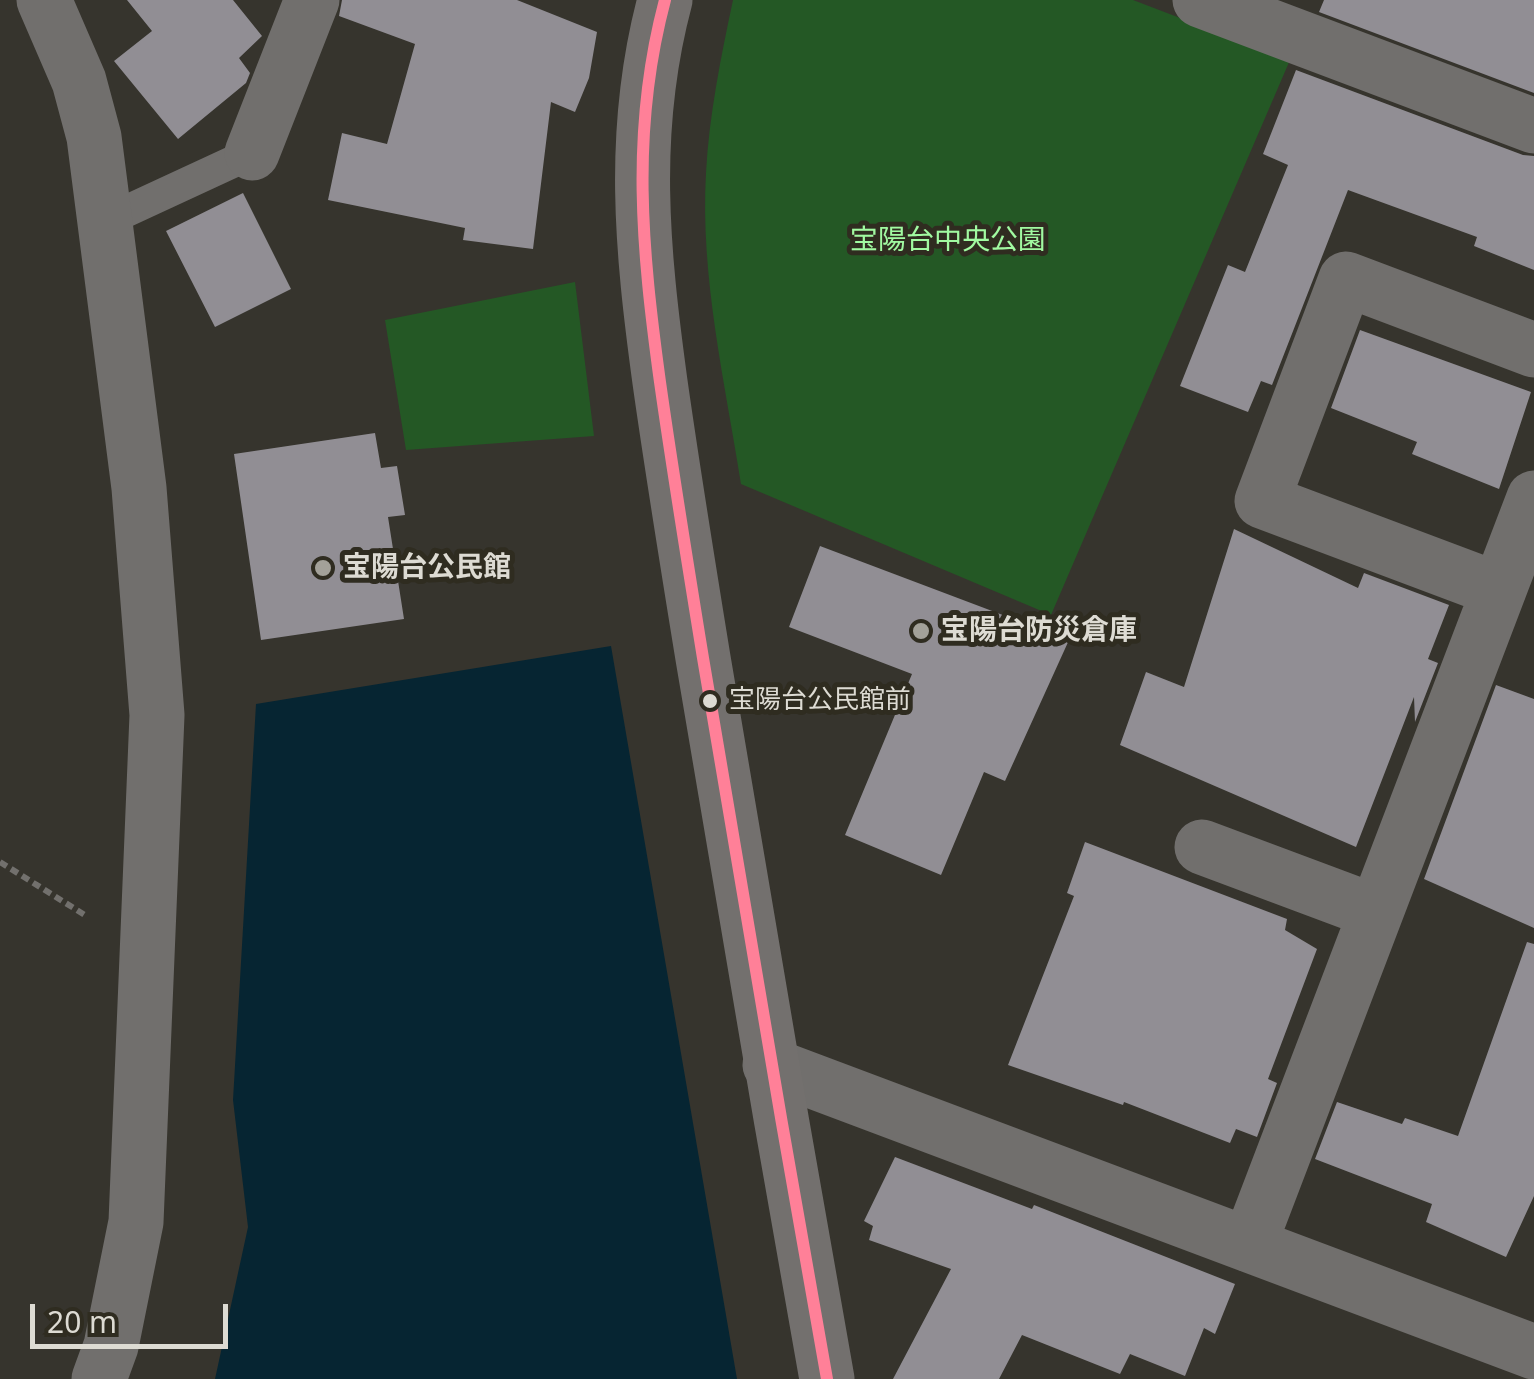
<!DOCTYPE html>
<meta charset="utf-8">
<style>
body{margin:0}
#map{position:relative;width:1534px;height:1379px;overflow:hidden;background:#36342d;font-family:"Noto Sans",sans-serif}
canvas{display:block}
.scale{position:absolute;left:30px;top:1304px;width:198px;height:45px;box-sizing:border-box;border:5px solid #dddbd3;border-top:0;padding-left:12px;font-size:30px;line-height:35px;white-space:nowrap;color:#dddbd3;-webkit-text-stroke:8px #2f2c20;paint-order:stroke}
</style>
<div id="map">
<canvas width="1534" height="1379"></canvas>
<div class="scale">20 m</div>
</div>
<script>
const context = document.querySelector('canvas').getContext('2d');
context.lineJoin = 'round';
function fill(path, color) {
  context.fillStyle = color;
  context.fill(path, 'evenodd');
}
function stroke(path, color, width, dash) {
  context.strokeStyle = color;
  context.lineWidth = width;
  context.lineCap = dash ? 'butt' : 'round';
  context.setLineDash(dash || []);
  context.stroke(path);
}
function label(font, color, halo, rows, align = 'center') {
  context.font = font + ' "Noto Sans","Noto Sans JP",sans-serif';
  context.lineWidth = 10;
  context.setLineDash([]);
  context.textBaseline = 'middle';
  context.strokeStyle = halo;
  context.fillStyle = color;
  for (const [text, x, y, turn = 0] of rows) {
    context.save();
    context.translate(x, y);
    context.rotate((+turn || 0) * Math.PI / 180);
    context.textAlign = isNaN(turn) ? turn : align;
    if (halo) context.strokeText(text, 0, 0);
    context.fillText(text, 0, 0);
    context.restore();
  }
}
fill(new Path2D(`
 M 733,0 L 1133,0 L 1290,60 L 1051,615 L 741,484 C 725,382 700,277 706,173 C 709,116 721,56 733,0 Z
 M 575,282 L 594,436 L 406,450 L 385,320 Z`), '#245825');
fill(new Path2D(`
 M 611,646 L 737,1379 L 215,1379 L 248,1227 L 233,1100 L 256,704 Z`), '#062532');
fill(new Path2D(`
 M 127,0 L 233,0 L 262,36 L 239,58 L 250,73 L 246,83 L 178,139 L 114,61 L 152,31 Z
 M 342,0 L 517,0 L 597,32 L 589,78 L 575,112 L 551,102 L 533,249 L 463,240 L 465,228 L 328,200 L 342,133 L 387,144 L 415,44 L 339,16 Z
 M 1324,0 L 1534,0 L 1534,93 L 1319,12 Z
 M 1296,70 L 1523,155 L 1534,156 L 1534,270 L 1474,246 L 1477,237 L 1348,190 L 1272,385 L 1261,381 L 1248,412 L 1180,386 L 1228,265 L 1245,272 L 1288,165 L 1263,154 Z
 M 243,193 L 291,289 L 215,327 L 166,231 Z
 M 1360,330 L 1531,392 L 1499,489 L 1412,454 L 1417,442 L 1331,408 Z
 M 375,433 L 381,468 L 397,466 L 405,515 L 388,517 L 404,619 L 261,640 L 234,454 Z
 M 1234,529 L 1358,588 L 1364,573 L 1449,605 L 1428,659 L 1438,663 L 1415,722 L 1414,697 L 1356,847 L 1120,745 L 1146,672 L 1184,687 Z
 M 820,546 L 1069,640 L 1005,781 L 984,772 L 941,875 L 845,835 L 912,674 L 789,627 Z
 M 1496,685 L 1534,699 L 1534,928 L 1424,879 Z
 M 1085,842 L 1287,919 L 1285,930 L 1317,949 L 1268,1079 L 1277,1083 L 1257,1137 L 1236,1129 L 1230,1143 L 1124,1102 L 1123,1105 L 1008,1065 L 1074,896 L 1067,893 Z
 M 1527,942 L 1534,944 L 1534,1196 L 1506,1257 L 1426,1222 L 1432,1204 L 1315,1159 L 1337,1102 L 1402,1124 L 1405,1118 L 1458,1136 Z
 M 895,1157 L 1032,1209 L 1034,1205 L 1235,1284 L 1215,1334 L 1204,1328 L 1185,1376 L 1130,1354 L 1120,1374 L 1022,1335 L 999,1379 L 893,1379 L 951,1269 L 869,1240 L 873,1226 L 864,1221 Z`), '#918e94');
stroke(new Path2D(`
 M 0,862 L 88,917`), '#72706d', 6, [8, 5]);
stroke(new Path2D(`
 M 103,222 L 252,153`), '#716f6d', 32);
stroke(new Path2D(`
 M 44,0 L 79,81 L 94,137 L 139,488 L 157,715 L 136,1222 L 111,1346 L 99,1379
 M 1200,0 L 1534,126
 M 252,153 L 312,0
 M 1499,590 L 1262,501 L 1346,279 L 1534,350
 M 1202,847 L 1376,912
 M 770,1065 L 1534,1352
 M 1249,1245 L 1534,498`), '#716f6d', 55);
stroke(new Path2D(`
 M 665,0 C 630,131 642,250 660,382 C 673,474 688,566 703,658 C 743,898 784,1139 827,1379`), '#73706e', 55);
stroke(new Path2D(`
 M 665,0 C 630,131 642,250 660,382 C 673,474 688,566 703,658 C 743,898 784,1139 827,1379`), '#ff8098', 12);
for (const [x, y, r, color] of [
 [323,568,10,"#a3a199"],
 [921,631,10,"#a3a199"],
 [710,701,9,"#dddbd3"]
]) {
  const dot = new Path2D();
  dot.arc(x, y, r, 0, 2 * Math.PI);
  context.fillStyle = color;
  context.fill(dot);
  stroke(dot, '#2f2c20', 4);
}
label('26px', '#dddbd3', '#2f2c20', [
 ["宝陽台公民館前",729,701]
], 'left');
label('28px', '#a1faa1', '#2f2c20', [
 ["宝陽台中央公園",948,241]
]);
label('bold 28px', '#dddbd3', '#2f2c20', [
 ["宝陽台公民館",343,568],
 ["宝陽台防災倉庫",941,631]
], 'left');
</script>
